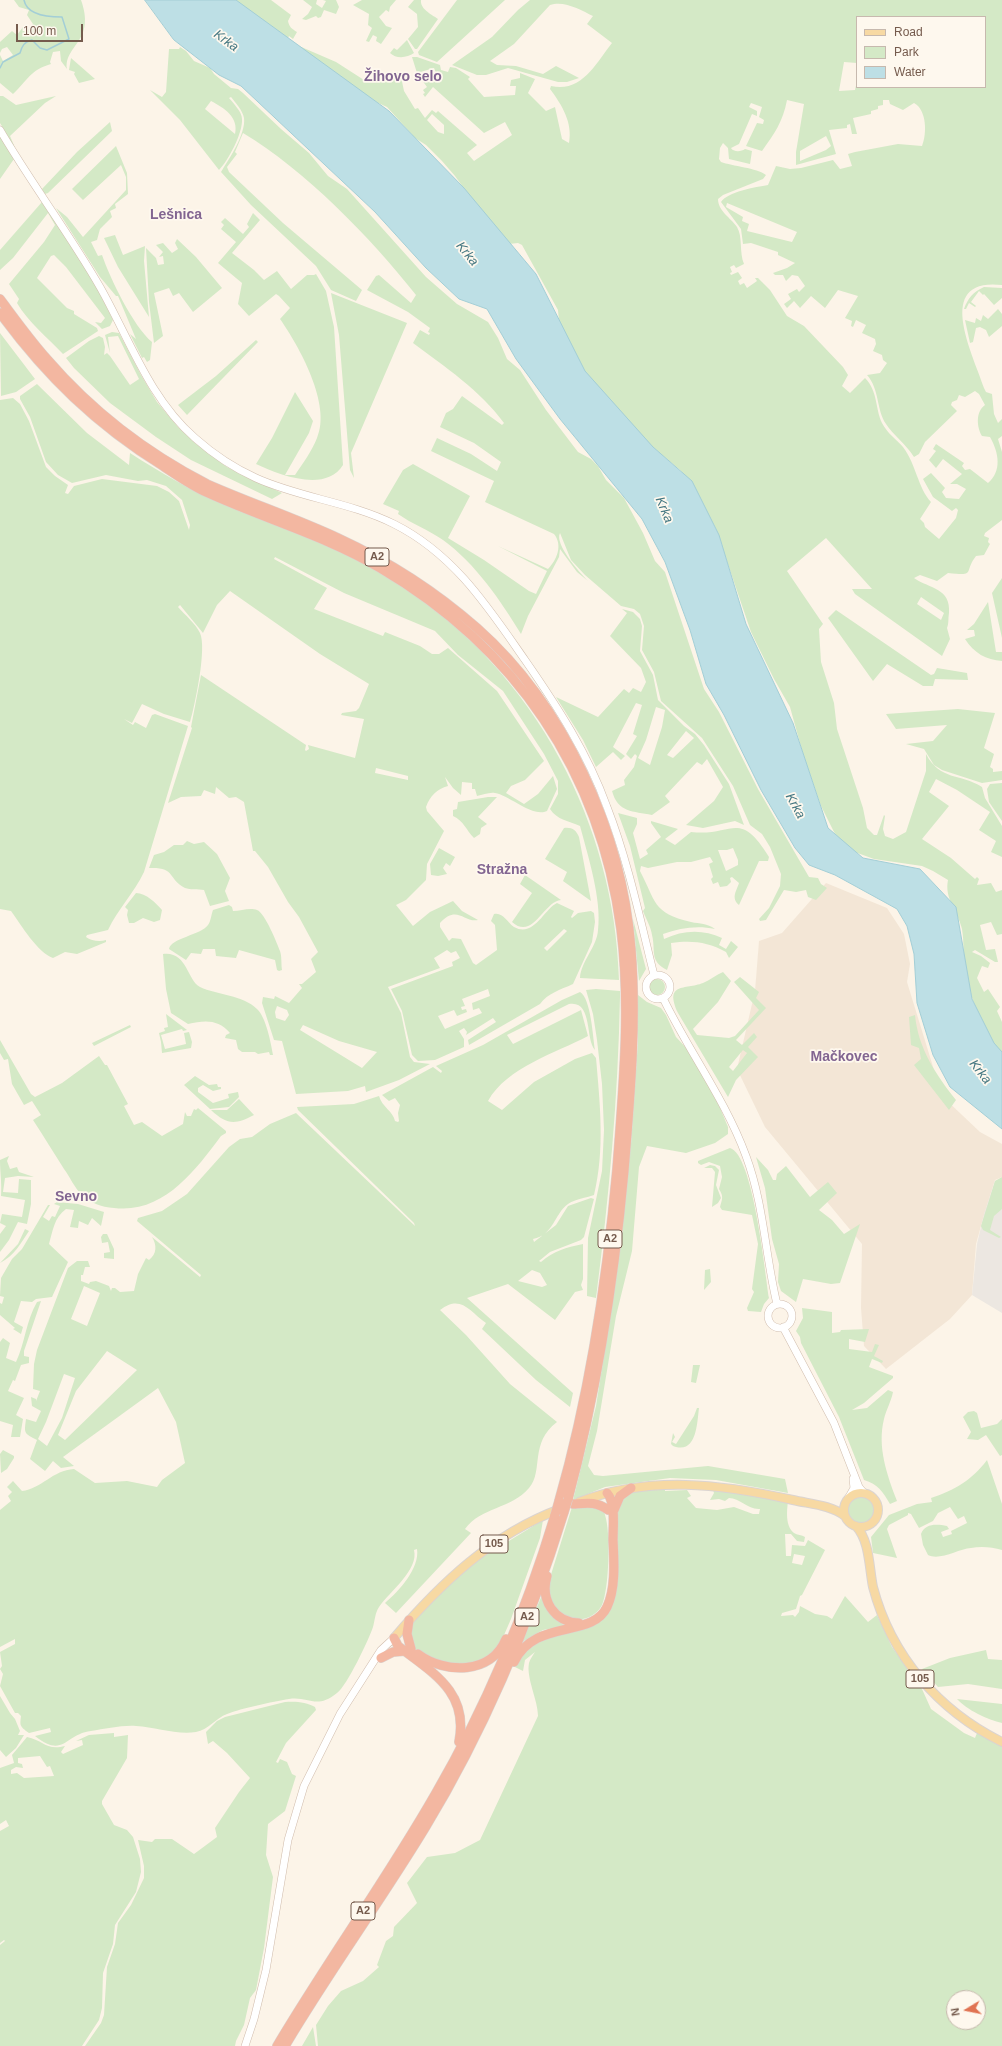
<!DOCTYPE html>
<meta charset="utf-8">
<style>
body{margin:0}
#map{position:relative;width:1002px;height:2046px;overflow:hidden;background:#fcf4e8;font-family:Helvetica,sans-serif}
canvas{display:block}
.legend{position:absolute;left:856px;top:16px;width:130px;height:72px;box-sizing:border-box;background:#fef8ee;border:1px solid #c7b9ae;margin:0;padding:5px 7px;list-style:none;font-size:12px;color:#755b4d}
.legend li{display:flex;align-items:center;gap:8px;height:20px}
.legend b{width:20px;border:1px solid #c7b9ae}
.north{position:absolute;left:946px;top:1990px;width:40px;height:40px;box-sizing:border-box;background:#fef8ee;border:1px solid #c7b9ae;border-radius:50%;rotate:260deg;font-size:11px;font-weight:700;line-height:16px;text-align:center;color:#755b4d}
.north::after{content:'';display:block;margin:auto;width:14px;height:18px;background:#e07352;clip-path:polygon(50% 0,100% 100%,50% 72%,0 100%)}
.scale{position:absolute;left:16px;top:24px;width:67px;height:18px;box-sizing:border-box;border:2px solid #755b4d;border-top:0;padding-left:5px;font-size:12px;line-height:14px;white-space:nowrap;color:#755b4d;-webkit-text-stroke:3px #fef8ee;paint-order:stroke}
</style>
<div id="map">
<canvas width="1002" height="2046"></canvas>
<ul class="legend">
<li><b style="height:5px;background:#f7d9a3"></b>Road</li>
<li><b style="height:11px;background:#d4e9c6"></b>Park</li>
<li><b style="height:11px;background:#bddfe5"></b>Water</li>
</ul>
<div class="north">N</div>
<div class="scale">100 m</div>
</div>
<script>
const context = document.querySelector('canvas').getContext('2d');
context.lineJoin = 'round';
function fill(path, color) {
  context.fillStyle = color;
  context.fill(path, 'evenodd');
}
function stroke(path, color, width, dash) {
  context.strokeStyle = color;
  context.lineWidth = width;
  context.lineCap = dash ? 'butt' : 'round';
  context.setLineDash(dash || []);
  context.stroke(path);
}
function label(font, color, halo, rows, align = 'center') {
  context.font = font + ' Helvetica,sans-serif';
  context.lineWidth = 3.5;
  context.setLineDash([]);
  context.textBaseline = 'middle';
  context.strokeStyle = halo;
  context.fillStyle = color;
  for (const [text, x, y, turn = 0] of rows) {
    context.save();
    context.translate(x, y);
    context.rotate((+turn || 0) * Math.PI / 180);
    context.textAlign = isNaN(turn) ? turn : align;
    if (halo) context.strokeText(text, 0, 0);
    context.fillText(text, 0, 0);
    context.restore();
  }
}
fill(new Path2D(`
 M 826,883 L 887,908 L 904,934 L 910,964 L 907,982 L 942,1096 L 980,1132 L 1002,1144 L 1002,1177 L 995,1180 L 984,1215 L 976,1244 L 972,1295 L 950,1319 L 886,1369 L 864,1346 L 861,1308 L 862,1244 L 765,1127 L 737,1069 L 755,991 L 759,941 L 782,933 Z`), '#f3e6d6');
fill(new Path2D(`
 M 1002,1178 L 1002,1313 L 972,1295 L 977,1244 L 984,1214 L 995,1181 Z`), '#ece7e1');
fill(new Path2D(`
 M 14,0 L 81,0 C 96,42 64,45 67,69 L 61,61 L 60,51 L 53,52 L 50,62 L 51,64 C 30,70 28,80 13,94 L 0,83 L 0,55 L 3,61 L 13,55 L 7,47 L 2,49 L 0,53 L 0,42 L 12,31 L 17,35 L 23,27 L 27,31 L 33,24 L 27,15 L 29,10 L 19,7 Z
 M 224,0 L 271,0 L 291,15 L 288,21 C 289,27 292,29 297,32 L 293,39 L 289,36 L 288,38 L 299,46 L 336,62 L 364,80 L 373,82 L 396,72 L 400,72 L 404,91 L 415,109 L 418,108 L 425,118 L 432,110 L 436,113 L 438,111 L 477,145 L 467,153 L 474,161 L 512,135 L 505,122 L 484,133 L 433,87 L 425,97 L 423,94 L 425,93 L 423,90 L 427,87 L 419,76 L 425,75 L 430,81 L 437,75 L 434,68 L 417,73 L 412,57 L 417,57 L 440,65 L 441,70 L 448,72 L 450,67 L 456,68 L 470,77 L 468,79 L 484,97 L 515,95 L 516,86 L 510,86 L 511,80 L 520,78 L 520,73 L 535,79 L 528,93 L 546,111 L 555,107 L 562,139 L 569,143 C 573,123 562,105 550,89 L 551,86 C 582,93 596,63 612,43 L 587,24 L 593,16 C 581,10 564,0 550,5 L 514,44 L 490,61 L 497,65 L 516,66 L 543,74 L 556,66 L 579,78 L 567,82 L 558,82 L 508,68 L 486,75 L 477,75 L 452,65 L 492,37 L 518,10 L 530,0 L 1002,0 L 1002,285 C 932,277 974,356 984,388 L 986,392 L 992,394 L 994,414 L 998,423 L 1002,419 L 1002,436 L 998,439 L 1002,452 L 1002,520 L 985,533 L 984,536 L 989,538 L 988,542 L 990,544 L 984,555 L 976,556 C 963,573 977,576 948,573 L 937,581 L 920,575 L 914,578 C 930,589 951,588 949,613 C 948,619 949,623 947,628 L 950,639 L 942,656 L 855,594 L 852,589 L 872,589 L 826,538 L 787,571 L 823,624 L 819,629 L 821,662 L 834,703 L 837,729 L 863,808 L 867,828 L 874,835 L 877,835 L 884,815 L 885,816 L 883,829 L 885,836 L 893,839 L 906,832 L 926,771 L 926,754 C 940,781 960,773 982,787 L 985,798 L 1002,826 L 1002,857 L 991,852 L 996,841 L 979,830 L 990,812 L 957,790 L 936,779 L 929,792 L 949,806 L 922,839 L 951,858 L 975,879 L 977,877 L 979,879 L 977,885 L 991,883 L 996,892 L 1002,890 L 1002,934 L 997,935 L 991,922 L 980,925 L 986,950 L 995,949 L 998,962 L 995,962 L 975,950 L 972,952 L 981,956 L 990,963 L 988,968 L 982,966 L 977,978 L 984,992 L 988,989 L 1000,1007 L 997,1011 L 1002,1022 L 1002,1055 C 984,1035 966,989 964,962 C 963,951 964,940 962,929 C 958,911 944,899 948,880 L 933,871 L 922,866 L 874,859 L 852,851 L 843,845 L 834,832 L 821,806 L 803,754 L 790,707 L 774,679 L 751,632 L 716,529 L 690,483 L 680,470 L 652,447 L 594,388 L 560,333 L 558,310 L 522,245 L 518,243 L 509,244 L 497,234 L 455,176 L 442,161 L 426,145 L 415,138 L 387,107 L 374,101 ZM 857,17 L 985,17 L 985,87 L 857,87 L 857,81 L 855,90 L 839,91 L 844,62 L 857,63 ZM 787,100 L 804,104 L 796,152 L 796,165 L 836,154 L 829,130 L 847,128 L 847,125 L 850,124 L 852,134 L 857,134 L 853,118 L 871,114 L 871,111 L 878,109 L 878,106 L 883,105 L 883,100 L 889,100 L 890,104 L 903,110 L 914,103 C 927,110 927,134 922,146 L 898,144 L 855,152 L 848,154 L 852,166 L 840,169 L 833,160 L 801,168 L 790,169 L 776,166 L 768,185 C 756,187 727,192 721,202 L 741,229 L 743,244 L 751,243 L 778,252 L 778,255 L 795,263 L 787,268 L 773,273 L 775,275 L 783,275 L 786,281 L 792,275 L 798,276 L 805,286 L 799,292 L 797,289 L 788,294 L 791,299 L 784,304 L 787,308 L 794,301 L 800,308 L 811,296 L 825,308 L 838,290 L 858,296 L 845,318 L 852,321 L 851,326 L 853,327 L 856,320 L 866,325 L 862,333 L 875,339 L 876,344 L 873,351 L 882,355 L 883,360 L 887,363 L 880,373 L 867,375 C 880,390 876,409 886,424 C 893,435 906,444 914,457 L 919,454 L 925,442 L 957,411 L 951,405 L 952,402 L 957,400 L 959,395 L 965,397 L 975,391 L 979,394 L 985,405 C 975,412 977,428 982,436 L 990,437 C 999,453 1002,471 988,483 L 970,469 L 965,470 L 962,466 L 964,463 L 936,444 L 933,449 L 936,451 L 929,460 L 936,468 L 943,459 L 962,474 L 950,484 L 957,484 L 966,489 L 959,499 L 946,498 L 942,492 L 945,488 L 931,473 L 923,479 L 933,497 L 952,511 L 956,508 L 958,510 L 956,518 L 939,539 L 925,527 L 924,523 L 920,519 L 931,502 C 918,488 916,464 903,447 C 896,439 887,433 882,423 C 875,408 878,391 865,378 L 850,393 L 842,386 L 848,375 L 843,367 L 804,326 L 787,316 L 770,290 L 758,278 L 755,278 L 757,281 L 747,288 L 744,283 L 740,285 L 738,281 L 742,278 L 738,272 L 731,275 L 730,273 L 732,272 L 730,267 L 734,265 L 736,268 L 744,264 C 739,252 743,237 737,227 C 731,218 718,211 718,199 L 723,195 L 763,179 L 766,175 C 757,168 732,166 721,162 L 719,159 L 720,148 L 723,143 L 728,148 L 729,159 L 750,164 L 752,151 L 745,149 C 741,152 733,152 731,148 L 739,144 L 752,114 L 757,116 L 757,111 L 749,107 L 751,103 L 762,107 L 759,117 L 764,120 L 763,124 L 757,123 L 746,146 L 762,151 C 774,134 783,122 787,100 ZM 432,114 L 444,125 L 444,134 L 438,132 L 427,120 ZM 826,136 L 831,146 L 826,150 L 800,161 L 800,151 ZM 727,203 L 797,232 L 792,242 L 747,231 L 749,224 L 742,221 L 743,217 L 726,207 ZM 921,597 L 944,613 L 941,620 L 917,604 Z
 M 303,0 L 317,0 L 316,4 L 322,8 L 326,1 L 323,0 L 336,0 L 339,7 L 336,14 L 324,10 L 321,17 L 318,18 L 316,16 L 306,20 L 302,19 L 308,14 L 312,7 Z
 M 362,0 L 396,0 L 390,7 L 389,12 L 386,10 L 379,17 L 386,26 L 392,28 L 381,44 L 376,41 L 377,37 L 373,35 L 369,42 L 366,41 L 372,28 L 368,25 L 369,14 L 353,5 Z
 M 414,0 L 421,0 C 420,9 431,14 438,19 L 417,49 L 415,49 L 408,39 L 418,27 L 417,14 L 408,7 Z
 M 457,0 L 505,0 L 437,62 L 419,55 L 418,52 Z
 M 407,40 L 414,53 C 407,58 396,59 390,53 L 394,48 L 397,50 Z
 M 180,47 L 186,51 L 194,61 L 210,68 L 214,74 L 231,88 L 238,89 L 243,93 L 281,129 L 309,153 L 328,176 L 347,189 L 426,277 L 457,304 L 488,322 L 498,338 L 507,359 L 520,370 L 546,410 L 578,452 L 591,459 L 598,466 L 606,480 L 624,498 L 643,533 L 655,561 L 665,572 L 704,689 L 719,712 L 758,789 L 809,877 L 818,878 L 821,884 L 827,888 L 816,900 L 808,897 L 806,890 L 796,892 L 784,890 L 766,920 L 760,921 L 759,919 L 769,908 L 780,886 L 781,874 L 770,847 L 762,834 L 750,825 L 733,786 L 702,738 L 661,701 L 654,672 L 642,650 L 644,626 L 640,614 L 634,609 L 621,606 L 585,575 L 571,560 L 560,533 C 554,544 580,573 588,581 L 577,572 L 560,549 L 559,557 L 528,616 L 521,634 C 501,601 475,563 443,540 C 429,530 412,524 398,514 L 399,511 L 383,504 L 403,470 L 413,464 L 470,496 L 448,538 L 484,560 L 529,591 L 536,594 L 547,571 L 498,546 L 548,569 C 557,560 563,545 554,534 L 485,502 L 494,481 L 431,451 L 437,438 L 471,454 L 497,471 L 501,462 L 474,443 L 440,427 L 446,413 L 453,409 L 462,396 L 502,425 L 504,423 C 480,390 445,367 413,343 L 420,330 L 429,335 L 430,333 L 428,332 L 430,328 L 408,312 L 367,290 L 376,276 L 379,275 L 411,303 L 416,295 C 371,238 305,170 243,133 L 235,152 L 237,154 L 227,167 L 229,172 L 283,223 L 362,290 L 356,301 L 331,290 L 316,266 L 251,205 L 221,172 C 229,159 246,134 244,118 C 243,111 235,102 231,97 L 229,98 C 234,104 242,112 242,119 C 243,133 228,161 219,170 L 180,120 L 150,90 L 162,97 L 166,92 L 169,49 L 179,49 ZM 211,101 C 224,108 239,117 235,134 L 205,109 Z
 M 71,58 L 95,79 L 79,83 L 74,74 L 75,72 L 69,70 Z
 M 0,96 L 3,96 L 16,105 L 56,96 L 45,103 L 10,136 L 16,150 L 0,123 Z
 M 110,122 L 112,131 L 48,193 L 45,194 L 42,189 L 77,152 Z
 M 0,135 L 14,159 L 0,179 Z
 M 116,146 L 127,173 L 128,194 L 115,204 L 116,208 L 110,211 L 112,217 L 100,229 L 97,240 L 91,242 L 98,256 L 102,255 C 110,278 133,326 152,342 L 150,360 L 147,362 L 144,357 L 142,358 L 130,334 L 136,339 L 118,296 L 116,296 L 100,277 L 56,208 L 67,217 L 83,237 L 126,190 L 126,177 L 121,165 L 83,200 L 72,189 Z
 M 42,202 C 69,239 94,279 113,320 L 110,326 L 102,329 L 95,322 L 101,323 L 105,318 L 66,267 L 54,255 L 51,256 L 37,278 L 67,308 L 74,311 L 74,314 L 97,328 L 98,331 L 63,354 C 47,337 28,322 17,303 L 19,299 L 9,284 L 44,242 L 55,225 L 48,213 L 13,258 L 0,270 L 0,250 Z
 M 253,213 L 260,220 L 232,253 L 254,270 L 264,280 L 277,271 L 291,289 L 307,275 L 314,275 L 316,274 L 326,291 L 334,327 L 343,465 C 326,493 279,475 256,464 L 272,438 L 295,392 L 313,421 L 309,433 L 285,475 L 295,475 C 303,463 312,451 317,438 C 332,405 299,346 280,319 L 290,308 L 279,296 L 276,294 L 249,316 L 238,304 L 242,283 L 218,263 L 236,242 L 221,229 L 224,225 L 221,222 L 225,218 L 243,234 L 249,227 L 247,224 Z
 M 115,235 L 123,255 L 145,246 L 144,261 L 149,317 L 118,267 L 104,238 Z
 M 177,239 L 196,257 L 222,288 L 193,312 L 179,293 L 173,296 L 169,288 L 154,293 L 163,336 L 154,343 L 149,302 L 146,248 L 156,258 L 158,265 L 164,264 L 163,256 L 159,257 L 163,252 L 156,245 L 163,243 L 172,253 L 178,249 L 175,243 Z
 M 984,287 L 1002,288 L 1002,298 L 994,305 L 984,294 L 983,295 L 979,291 L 971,302 L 976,306 L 975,307 L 969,303 L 966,309 L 964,309 C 968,298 973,292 984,287 Z
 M 331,293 L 407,323 L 351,453 L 354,478 L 350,470 L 339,335 Z
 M 998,309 L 1002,314 L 1002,326 L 989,337 L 986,330 L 980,327 L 976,328 L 973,342 L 970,343 L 965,320 L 975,323 L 976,318 L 981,321 L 983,315 L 988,319 Z
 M 112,332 L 119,333 L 141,375 L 157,402 L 178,427 L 195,443 L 227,467 L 282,493 L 272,499 L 191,460 L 156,437 L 110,403 L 74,368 L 66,358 L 89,341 L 99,336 L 103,338 L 105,347 L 104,355 L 107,353 L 110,356 L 130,385 L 139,379 L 118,336 L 108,337 L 110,353 L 105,335 Z
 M 0,333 L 35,379 L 16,392 L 1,396 Z
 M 256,340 L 258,342 L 187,415 L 178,405 L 216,376 Z
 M 37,384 L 87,433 L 129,465 L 130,453 C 161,473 192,491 225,505 C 243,513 262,519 280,526 C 311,538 342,552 372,567 C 383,573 393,581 404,588 C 535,673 615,824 619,980 L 580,978 C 581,961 597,947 598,930 C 602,900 588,856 580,826 C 569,821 557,820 550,809 L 558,794 L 558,781 L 544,754 L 503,691 L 458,655 L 435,631 L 344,593 L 275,557 L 274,559 L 327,588 L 314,609 L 383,636 L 385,632 L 420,646 L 432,654 L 439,654 L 448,648 L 497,691 L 544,761 L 525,780 L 511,786 L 506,793 L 524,804 L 538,794 L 553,776 L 557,789 L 547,811 C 533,818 509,795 495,793 C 489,792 483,795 477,796 L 475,789 L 472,789 L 472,783 L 462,782 L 461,795 L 453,788 L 445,777 L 448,786 C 437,789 430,796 426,807 L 427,811 L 444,831 L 427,864 L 426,880 L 406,900 L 396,905 L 413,926 L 430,912 L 453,901 L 462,911 L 478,920 C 464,923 457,904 440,923 L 440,927 L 449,941 L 452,938 L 461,939 L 473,963 L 476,965 L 497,950 L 495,925 L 491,921 L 494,914 C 503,912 507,922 514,927 C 534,938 544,909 557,903 L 574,911 L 571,917 L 572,918 L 578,913 L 591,911 L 594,913 L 595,922 L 592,942 L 573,984 C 560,990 548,993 540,1004 L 469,1045 L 468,1040 L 496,1022 L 493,1018 L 466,1035 L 467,1032 L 464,1028 L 459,1031 L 464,1039 L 464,1047 L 435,1060 L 418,1061 L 412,1055 L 402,1011 L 391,989 L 453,966 L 452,962 L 460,958 L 456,951 L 451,953 L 447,950 L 434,958 L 440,968 L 388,987 L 401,1013 L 410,1057 L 414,1062 L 430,1064 L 399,1080 L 366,1092 L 365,1086 L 348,1091 L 296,1094 L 282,1041 L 274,1040 L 262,1003 L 263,997 L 274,999 L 275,996 L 289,1003 L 302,988 L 299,984 L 302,984 L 316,972 L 311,959 L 318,952 L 299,917 L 288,902 L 268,867 L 255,851 L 253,851 L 244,802 L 236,797 L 229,798 L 216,787 L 215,794 L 204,790 L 201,796 L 181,797 L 168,803 L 192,728 L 191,727 L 201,675 L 306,745 L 305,750 L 306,751 L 309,749 L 308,745 L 355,758 L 364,719 L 341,715 L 342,713 L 356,711 L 359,708 L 369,684 L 320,654 L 230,591 L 217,605 L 203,633 L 180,605 L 178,607 C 185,615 196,624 200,633 C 207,648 195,705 190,722 L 164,714 L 142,704 L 132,723 L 124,719 L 133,725 L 135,722 L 146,728 L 152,715 L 155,714 L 188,726 L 144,872 C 134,893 118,909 108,930 L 87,935 L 86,937 C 91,941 100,942 106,940 L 106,942 L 77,954 L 65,952 L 53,958 C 38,953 21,925 11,911 L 0,909 L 0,400 L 13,398 L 20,404 L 29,421 L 46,467 L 55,476 L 68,485 L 65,493 L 68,494 L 74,486 L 102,479 L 157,486 L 169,492 L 179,501 L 189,530 L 190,525 L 182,500 L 166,486 L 147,480 L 138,481 L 106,475 L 72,483 L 58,475 L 46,462 L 30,417 L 20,399 L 20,396 ZM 376,768 L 408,776 L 408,780 L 375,773 ZM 564,929 L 567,931 L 547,951 L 544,948 ZM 488,989 L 490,996 L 472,1003 L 473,1010 L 479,1008 L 482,1013 L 445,1029 L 438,1016 L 454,1010 L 457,1016 L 467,1012 L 466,1009 L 462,1010 L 461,1007 L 465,1006 L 462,999 ZM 277,1006 L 287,1010 L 289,1015 L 285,1021 L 276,1018 L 275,1012 ZM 303,1025 L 339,1041 L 377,1052 L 362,1068 L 300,1030 Z
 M 1002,578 L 1002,638 L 992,593 Z
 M 988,602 L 996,652 L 1002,652 L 1002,661 C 986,660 974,653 965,639 L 975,636 L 974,630 L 967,630 L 974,624 Z
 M 622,609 L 633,612 L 640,619 L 642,626 L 640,651 L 653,675 L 658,700 L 684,726 L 695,734 L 704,745 L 729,784 L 744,825 L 735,821 L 703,828 L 686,825 L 714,801 L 723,787 L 707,759 L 702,765 L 697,762 L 665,796 L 670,802 L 652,815 C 633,811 618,813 612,791 L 625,785 L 624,780 L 634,767 L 637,756 L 635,754 L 631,759 L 626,754 L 637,736 L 633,734 L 642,705 L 636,703 L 613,747 L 625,756 L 621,760 L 613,752 L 596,767 L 583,740 L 556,697 L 598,717 L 624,689 L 629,693 L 633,688 L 641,692 L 646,682 L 641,668 L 610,636 L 627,613 ZM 656,707 L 665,710 L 662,727 L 650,765 L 638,758 L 646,740 ZM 686,731 L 694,738 L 673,758 L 667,755 Z
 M 836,610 L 931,675 L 934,674 L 937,668 L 967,673 L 968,680 L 935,679 L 933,686 L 923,686 L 887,664 L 873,681 L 828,618 Z
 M 958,709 L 995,713 L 984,748 L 994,754 L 990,767 L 993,769 L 993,772 L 1002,771 L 1002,780 L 982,783 L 942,770 L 934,765 L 924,749 L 906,744 L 933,741 L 947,725 L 896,729 L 886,714 Z
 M 1002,783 L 1002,821 L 989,802 L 987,789 L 990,784 Z
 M 488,797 L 497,797 L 478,817 L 487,824 L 481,828 L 480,834 L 474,838 C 466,830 464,821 453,816 L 453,810 L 457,809 L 458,802 Z
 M 618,813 L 637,818 L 637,824 L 633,833 L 640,859 L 648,854 L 646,850 L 661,837 L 651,823 L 651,821 L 678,829 L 665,839 L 675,845 L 691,832 C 733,837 739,808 769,857 L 768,861 L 759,861 L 739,905 C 731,898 736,892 739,883 L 732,877 L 730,878 L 731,882 L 727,886 L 720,887 L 718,882 L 713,884 L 711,879 L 713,877 L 709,864 L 713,862 L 710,857 L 691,862 L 677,862 L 648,868 L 641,866 L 640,871 C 656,901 652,913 691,922 C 700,924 707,923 715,929 C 697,925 680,928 663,934 L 664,939 C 683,930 703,929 722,938 L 719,945 L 726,949 L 731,941 L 738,947 L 729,958 L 726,952 C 708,942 692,940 671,943 L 672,955 L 667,970 C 649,961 656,951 652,935 C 651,927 646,919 643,911 L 645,908 L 630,846 ZM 733,848 L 738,860 L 738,865 L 726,871 L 718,850 L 727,850 Z
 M 564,828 C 572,827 576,830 579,837 L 591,901 L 563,881 L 567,872 L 545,859 Z
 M 187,841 L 194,844 L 204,842 L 217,854 L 230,878 L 225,891 L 229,901 L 210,906 L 204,890 C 198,889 190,890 185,888 C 167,878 176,867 149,868 L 154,855 L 164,852 L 174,845 L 183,845 Z
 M 439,848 L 455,857 L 450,866 L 446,863 L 443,868 L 447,874 L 438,876 L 431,875 L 430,864 Z
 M 525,875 L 561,900 C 544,901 533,941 512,922 L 532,893 L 520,884 Z
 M 136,893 C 146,893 156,903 162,910 L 160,920 L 154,922 L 143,918 L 134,923 L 129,923 L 127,915 L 128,910 L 125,907 Z
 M 229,905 L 232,907 L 233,911 C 241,911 250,907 257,910 C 265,913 277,943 280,951 C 282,957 281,963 282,970 L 279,971 L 277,970 L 275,960 L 239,950 L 236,958 L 216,956 L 215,949 L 203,949 L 201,954 L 191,953 L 186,960 L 169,949 C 171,938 201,935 208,925 C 211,921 211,915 213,910 Z
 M 633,919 L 646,969 L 639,981 Z
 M 163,954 C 187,951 187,980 200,987 C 217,995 243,995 257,1009 C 266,1017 271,1043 273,1055 L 270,1055 L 269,1052 L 258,1054 L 255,1052 L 242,1052 L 238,1049 L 236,1040 L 225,1038 L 226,1035 L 230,1033 C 218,1019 205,1020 188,1024 L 171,1013 L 166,989 Z
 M 723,972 L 731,981 L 718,1002 L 693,1029 L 697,1035 L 729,1038 L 735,1036 L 759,1010 L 734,982 L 740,977 L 759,992 L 756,998 L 766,1008 L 736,1040 L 742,1045 L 754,1033 L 757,1037 L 748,1047 L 758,1057 L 736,1080 L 728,1097 L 678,1013 C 664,982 685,990 703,983 C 710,980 716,975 723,972 ZM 743,1050 L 747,1053 L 733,1071 L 729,1067 Z
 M649 987a8 8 0 1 1 16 0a8 8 0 1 1-16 0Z
 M 596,989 L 620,991 L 620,997 C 618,1098 609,1198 596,1298 L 587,1296 L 588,1238 L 602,1171 L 604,1130 L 602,1084 L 597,1040 L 593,1014 L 586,990 Z
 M 580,992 C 591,998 593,1038 595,1050 C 585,1039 593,1000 569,1004 L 507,1035 L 513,1044 L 581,1010 L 588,1036 C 556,1053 507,1067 488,1101 L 502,1110 L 534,1082 L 575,1059 L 592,1053 L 596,1058 C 600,1104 605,1150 594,1195 C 586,1198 575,1199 568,1204 C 554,1214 554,1235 533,1239 L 534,1242 L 556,1225 L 568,1206 L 591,1198 L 594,1199 L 584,1237 L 581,1240 L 550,1252 L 539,1261 L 541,1262 C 553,1251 568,1247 583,1244 L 583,1279 L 581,1285 L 583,1290 L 575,1292 L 555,1320 L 508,1284 L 467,1298 L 573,1393 L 570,1407 L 536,1380 L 482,1329 L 486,1323 C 469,1311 461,1294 440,1310 L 466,1335 L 510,1384 L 557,1422 C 529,1443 544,1471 529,1488 C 511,1509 481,1507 465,1529 L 471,1533 L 396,1613 L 385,1603 C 399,1591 420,1568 417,1549 L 414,1550 C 419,1570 390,1591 379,1607 C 375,1613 375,1620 373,1627 C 369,1639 347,1686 337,1693 C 316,1710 309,1696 289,1699 C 272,1702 242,1708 227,1714 C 216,1718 208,1730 196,1732 C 176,1735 156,1727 136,1726 C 122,1725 105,1729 91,1731 C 65,1734 64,1759 35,1736 L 51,1732 L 50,1728 L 29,1733 C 19,1726 20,1725 21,1716 L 18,1713 L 15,1713 L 0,1686 L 3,1674 L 0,1669 L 2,1666 L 0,1652 L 15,1644 L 15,1639 L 0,1647 L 0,1510 L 11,1501 L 8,1496 L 12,1492 L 7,1487 L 13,1481 L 22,1491 C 41,1489 53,1470 74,1469 L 95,1483 L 127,1481 L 157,1487 L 162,1480 L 185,1463 L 176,1422 L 158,1388 L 63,1457 L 74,1466 L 61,1468 L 53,1461 L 45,1471 L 30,1459 L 37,1440 C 24,1433 24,1434 26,1419 L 36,1422 L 41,1411 L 32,1406 L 31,1397 L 36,1399 L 36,1401 L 40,1391 L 33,1389 L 34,1364 L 37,1350 L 68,1268 L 77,1261 L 88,1261 L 90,1267 L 85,1267 L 83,1275 L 81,1275 L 81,1281 L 89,1284 L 90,1282 L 96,1281 L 109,1286 L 111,1291 L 112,1288 L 115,1288 L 120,1292 L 134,1291 L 138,1274 L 146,1258 L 149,1260 C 157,1254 157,1245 152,1237 L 200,1277 L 201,1275 L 137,1221 L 138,1218 L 162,1211 L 187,1194 L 229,1147 L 240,1139 L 252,1137 L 270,1124 L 296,1113 L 415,1226 L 414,1223 L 298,1110 L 297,1107 L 354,1104 L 379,1096 C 382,1107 393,1111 395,1121 L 398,1122 L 399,1121 L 398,1113 L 400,1105 L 395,1098 L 389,1101 L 382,1095 L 433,1067 L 441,1073 L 442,1071 L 436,1066 L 483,1045 L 562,1000 ZM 532,1270 L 540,1273 L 547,1285 L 542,1287 L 518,1281 ZM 84,1286 L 100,1293 L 87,1326 L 71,1319 ZM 107,1351 L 137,1370 L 65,1440 L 58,1435 L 76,1391 ZM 64,1374 L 75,1378 L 62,1418 L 47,1446 L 38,1439 L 46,1422 Z
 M 638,995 L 647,1002 L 661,1008 L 666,1015 L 676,1037 L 689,1051 L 718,1103 L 728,1127 L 728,1134 L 715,1143 L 686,1153 L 647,1146 L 639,1167 L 632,1251 L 616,1316 L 597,1431 L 588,1466 L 594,1475 L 603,1476 L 708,1466 L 785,1479 L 788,1493 L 716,1480 L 670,1478 L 605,1487 L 573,1500 L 596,1406 L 612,1304 L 631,1144 L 638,1041 Z
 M 166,1014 L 187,1030 L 183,1031 L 182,1029 L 161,1035 L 165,1049 L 186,1044 L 184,1033 L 189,1032 L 192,1042 L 191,1048 L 162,1053 L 161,1042 L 159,1033 L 165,1031 L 164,1028 L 168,1027 Z
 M 915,1015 C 918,1048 936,1075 956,1100 L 949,1110 L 914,1065 L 921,1059 L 919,1048 L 911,1045 L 909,1017 Z
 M 130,1025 L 131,1027 L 94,1046 L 92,1043 Z
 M 0,1040 L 31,1094 L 35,1097 L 62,1083 L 99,1056 L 105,1065 L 107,1065 L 128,1104 L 124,1106 L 134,1125 L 142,1122 L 162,1136 L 183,1124 L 185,1112 L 187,1116 L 191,1116 L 194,1109 L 196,1110 L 198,1108 L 226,1131 L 226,1133 L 221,1136 C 195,1171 163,1214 114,1208 C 101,1207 90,1203 81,1194 C 74,1187 70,1177 64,1169 C 54,1153 44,1137 33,1120 L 41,1115 L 32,1101 L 24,1105 L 12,1084 L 8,1059 L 4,1060 L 0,1053 Z
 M 195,1076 L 209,1085 L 217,1084 L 218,1087 L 221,1087 L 221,1089 L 213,1091 L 203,1085 L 198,1088 L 198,1092 L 213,1103 L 229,1098 L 228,1094 L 238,1092 L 239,1097 L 229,1107 L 210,1109 L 184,1085 Z
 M 239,1099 L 254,1115 C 235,1125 227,1125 211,1110 L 227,1110 Z
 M 730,1148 C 753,1154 765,1272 769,1298 L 764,1304 L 761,1312 L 748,1311 L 747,1308 L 754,1292 L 752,1289 L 758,1244 L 752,1215 L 722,1210 L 720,1207 C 722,1199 724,1197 719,1189 L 722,1177 L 720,1166 L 709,1162 L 701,1165 L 698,1163 L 698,1161 Z
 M 9,1156 L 7,1161 L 10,1169 L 17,1167 L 19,1172 L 34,1177 L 18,1176 L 5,1178 L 3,1192 L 18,1193 L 19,1179 L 31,1180 L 31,1204 L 27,1224 L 18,1222 L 9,1240 L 0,1252 L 0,1234 L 6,1226 L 0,1223 L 2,1214 L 22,1217 L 25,1200 L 1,1196 C 2,1183 0,1173 0,1160 Z
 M 756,1157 L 768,1170 L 773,1180 L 776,1180 L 777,1174 L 786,1166 L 810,1197 L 828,1182 L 837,1193 L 819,1210 L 832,1220 L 844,1234 L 860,1224 L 840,1283 L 831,1284 L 803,1279 L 796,1302 L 781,1291 L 778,1282 L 779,1264 L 772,1239 L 765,1188 Z
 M 710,1165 L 715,1166 L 719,1170 L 716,1185 L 721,1198 L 718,1203 L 712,1207 L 715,1172 L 712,1168 L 704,1168 Z
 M 1002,1177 L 1002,1209 L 994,1216 L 990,1230 L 1001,1237 L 999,1238 L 983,1230 L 981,1226 L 995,1181 Z
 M 57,1202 L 78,1204 L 104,1212 L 101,1226 L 92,1218 L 88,1225 L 79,1221 L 78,1228 L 70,1227 L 74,1210 L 66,1209 C 54,1218 53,1230 49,1244 L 68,1262 L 52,1297 L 36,1299 L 32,1302 L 21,1301 L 14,1322 L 23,1327 L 21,1334 L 13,1329 L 15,1328 L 0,1315 L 0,1303 L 2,1304 L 4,1297 L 0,1296 L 1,1278 L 12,1259 L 22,1249 L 48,1205 L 50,1205 L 43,1217 L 49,1221 L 52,1216 L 55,1217 L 60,1206 L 54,1204 Z
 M 25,1229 L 29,1231 C 21,1243 14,1256 0,1263 L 18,1244 Z
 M 103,1234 L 107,1234 L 114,1249 L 114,1259 L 104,1258 L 104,1253 L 110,1252 L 108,1242 L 102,1243 L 101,1237 Z
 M 710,1269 L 711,1282 L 704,1290 L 705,1270 Z
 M 41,1301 L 24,1351 L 24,1356 L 29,1357 L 29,1363 L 21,1365 L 15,1381 L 13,1380 L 8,1391 L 24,1398 L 16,1415 L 23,1419 L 20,1437 L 11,1437 L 13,1425 L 0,1421 L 0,1342 L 3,1338 L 10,1343 L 6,1358 L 16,1362 C 25,1343 26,1321 37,1302 Z
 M 802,1308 L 832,1312 L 832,1333 L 840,1332 L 841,1330 L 869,1329 L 865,1342 L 849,1339 L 849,1349 L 872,1352 L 875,1344 L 879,1345 L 874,1356 L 883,1361 L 882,1363 L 872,1359 L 869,1367 L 893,1376 L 893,1378 L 864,1403 L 852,1410 L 867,1408 L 888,1390 L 893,1392 C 891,1402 886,1410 884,1419 C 877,1447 887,1475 897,1501 L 890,1504 C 883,1492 878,1484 864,1480 L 839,1417 L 801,1343 L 800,1337 L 796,1331 L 803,1318 Z
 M 693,1365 L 700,1365 L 696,1383 L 691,1382 Z
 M 697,1408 L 699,1408 C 697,1423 697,1455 673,1446 L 671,1444 L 673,1433 L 675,1437 L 672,1442 L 676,1444 L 694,1416 Z
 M 974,1411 L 977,1413 L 981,1428 L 997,1424 L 1002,1419 L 1002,1455 L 1000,1456 L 986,1435 L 978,1440 L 967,1439 L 971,1432 L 963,1417 L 968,1412 Z
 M 3,1450 L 14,1456 L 14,1458 L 7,1469 L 1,1473 L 0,1454 Z
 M 987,1460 L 1002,1504 L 1002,1550 C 992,1547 981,1546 971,1548 C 958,1549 940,1561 928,1555 L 923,1545 L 921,1534 C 925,1523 937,1524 947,1526 L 949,1529 L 941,1532 L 943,1537 L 952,1534 L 951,1531 L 967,1523 L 964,1516 L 958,1519 L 950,1507 L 938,1513 L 933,1521 L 919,1528 L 911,1514 L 908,1513 L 908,1515 L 889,1525 L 887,1529 L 897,1558 L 873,1553 L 871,1537 L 889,1515 L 917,1504 L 932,1502 L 931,1498 C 955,1490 972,1480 987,1460 Z
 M 698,1486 L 788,1501 C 787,1510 785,1526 794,1533 C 797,1535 802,1535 805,1537 L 804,1542 L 797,1541 L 791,1534 L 785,1534 L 786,1556 L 791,1556 L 792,1545 L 805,1546 L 808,1540 L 825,1550 L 802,1595 L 800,1596 L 796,1609 L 782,1613 L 781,1616 L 793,1615 L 795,1617 L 799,1612 L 800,1606 L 815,1614 L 827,1616 L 832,1619 L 845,1596 L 868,1622 L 877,1615 L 892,1647 L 922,1689 L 931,1709 L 964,1733 L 975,1738 L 977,1733 L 1002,1746 L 1002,2046 L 318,2046 L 316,2025 L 328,2006 L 341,1991 L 363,1981 L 379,1967 L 377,1965 L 386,1941 L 393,1936 L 394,1927 L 417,1903 L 407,1883 L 427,1857 L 455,1853 L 480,1840 L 538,1716 C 538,1700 526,1678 529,1663 C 530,1659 533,1655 535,1652 L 525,1660 L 523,1671 L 515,1667 L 522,1653 L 534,1640 L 608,1611 L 615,1515 L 622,1497 L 632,1492 L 665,1488 L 665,1491 L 687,1490 L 691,1496 L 687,1498 L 696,1508 L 717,1510 L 734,1507 L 753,1514 L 759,1514 L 760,1509 C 748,1510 740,1498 729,1498 L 725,1501 L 719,1499 L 710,1500 L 714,1493 L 713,1490 ZM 794,1554 L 805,1556 L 802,1565 L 792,1563 ZM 954,1998 L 978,1998 L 978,2022 L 954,2022 Z
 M848 1510a13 13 0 1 1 26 0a13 13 0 1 1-26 0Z
 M 580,1506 L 600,1508 C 602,1510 605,1513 605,1515 C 611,1532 609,1590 602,1605 C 596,1617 582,1621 570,1620 L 551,1605 L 549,1581 L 572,1507 Z
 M 543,1520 L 540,1538 L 511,1619 L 501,1642 L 489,1656 L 476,1664 L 456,1667 L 422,1654 L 414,1648 L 410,1642 L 411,1623 L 437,1595 L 473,1563 Z
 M 542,1595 C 544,1610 552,1617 565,1626 L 543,1630 L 522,1642 Z
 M 986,1650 L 988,1659 L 1002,1660 L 1002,1689 L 968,1684 L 938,1687 L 922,1669 L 950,1658 Z
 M 0,1696 L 10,1713 L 15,1719 L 20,1731 L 18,1735 L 24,1735 L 16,1748 L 6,1757 L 0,1750 Z
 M 957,1699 L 1002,1704 L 1002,1723 C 988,1720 967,1710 957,1699 Z
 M 285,1702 C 295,1701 307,1702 315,1707 L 316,1710 L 286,1743 L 276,1762 L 278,1763 L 280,1759 L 287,1762 L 292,1774 L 296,1776 L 285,1811 L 268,1824 L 266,1855 L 273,1877 L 264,1948 L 256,1990 L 250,1998 L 244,2025 L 236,2041 L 235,2046 L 85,2046 L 101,2023 L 104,2015 L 107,1967 L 115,1944 L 118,1923 L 131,1905 L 144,1878 L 144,1866 L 138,1840 L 152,1842 L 155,1839 L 172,1839 L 194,1854 L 217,1837 L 215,1828 L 239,1792 L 250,1778 L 227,1753 L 213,1741 L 208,1744 L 206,1732 L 217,1721 L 225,1717 Z
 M 114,1733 L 114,1737 L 128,1735 L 127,1758 L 102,1801 L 102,1804 L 114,1825 L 127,1830 L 133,1837 L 140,1859 L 141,1872 L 136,1892 L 115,1925 L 113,1944 L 103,1973 L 102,2008 L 99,2020 L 82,2046 L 0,2046 L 0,1945 L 5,1941 L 4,1940 L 0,1943 L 0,1831 L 9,1826 L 6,1820 L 0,1824 L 0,1768 L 14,1763 L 12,1755 L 27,1737 C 43,1740 46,1751 65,1746 L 61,1752 L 63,1754 L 83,1745 L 82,1740 L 76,1741 L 89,1735 ZM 40,1756 L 47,1767 L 50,1766 L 54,1776 L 24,1778 L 17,1773 L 11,1774 L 11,1770 L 16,1767 L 23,1768 L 22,1764 L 18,1763 L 18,1758 Z
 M 313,2027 L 316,2046 L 302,2046 Z`), '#d4e9c6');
const water = new Path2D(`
 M 145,0 L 236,0 L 389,111 L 464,188 L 536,274 L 585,371 L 653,447 L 692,481 L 719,535 L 746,624 L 793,723 L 828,828 L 863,858 L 920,869 L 956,907 L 972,999 L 994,1043 L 1002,1052 L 1002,1129 L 950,1087 L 933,1055 L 917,1003 L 914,954 L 907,926 L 897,909 L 835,875 L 809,865 L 795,848 L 761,790 L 724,715 L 706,684 L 690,630 L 665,562 L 642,519 L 560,419 L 516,359 L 487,309 L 459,299 L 426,268 L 375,212 L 241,86 L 219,75 L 174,40 Z`);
fill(water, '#bddfe5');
stroke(water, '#a3ced6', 1);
stroke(new Path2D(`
 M 0,68 L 3,62 L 20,53 C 22,46 24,42 32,40 L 40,48 L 47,50 L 69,39 L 62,17 C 50,17 27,16 24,0`), '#a3ced6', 1.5);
const secondary = new Path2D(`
 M 0,130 C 31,183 69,233 100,287 C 129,338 149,398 195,438 C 213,454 234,468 256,478 C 300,498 350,502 394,524 C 454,554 488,607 525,660 C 557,706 588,754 607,807 C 628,861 640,919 654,975
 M646 987a12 12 0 1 1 24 0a12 12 0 1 1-24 0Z
 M 663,998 C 689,1052 725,1099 746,1156 C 764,1204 765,1255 777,1304
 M768 1316a12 12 0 1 1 24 0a12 12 0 1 1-24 0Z
 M 783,1327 L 834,1423 L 859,1487 L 864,1493
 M 849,1497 L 854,1488 L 853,1479
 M 245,2046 L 254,2019 L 266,1970 L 288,1840 L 304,1786 L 340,1714 L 381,1650 L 394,1638`);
const primary = new Path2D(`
 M844 1510a17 17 0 1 1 34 0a17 17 0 1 1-34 0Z
 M 579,1502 C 650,1475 721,1484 793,1500 C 810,1504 831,1505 845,1516
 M 856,1526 C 870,1541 869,1568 873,1587 C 891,1656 939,1711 1002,1742
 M 394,1638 C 440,1584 492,1534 560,1509`);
const motorway = new Path2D(`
 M 0,299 C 15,319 30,340 47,359 C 91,410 147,453 207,484 C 250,503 295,518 338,538 C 388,561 435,591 477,628 C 565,706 622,833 631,949 C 637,1023 630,1097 624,1171 C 614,1281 597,1391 568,1499
 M 0,313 C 46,376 97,425 163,466 C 178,476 192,486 208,493 C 265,519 326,536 380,568 C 516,648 600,771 621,929 C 631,1008 623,1090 617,1169 C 607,1280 590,1393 559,1501
 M 573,1504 C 587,1503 596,1501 608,1510
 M 614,1510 L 620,1496 L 631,1488
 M 547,1576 C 540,1600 554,1622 579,1623
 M 409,1620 L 407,1634 L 411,1649
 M 394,1638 L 398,1646 C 433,1673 469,1692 459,1742
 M 418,1654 C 445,1674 491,1675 506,1639
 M 381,1658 L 393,1652 L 405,1651
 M 514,1662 C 535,1618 592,1639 607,1607 C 616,1588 614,1561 613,1540 C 613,1527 616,1503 607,1493
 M 277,2046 C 328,1960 387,1879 436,1793 C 487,1705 526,1611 555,1515
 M 285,2046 C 329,1972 380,1902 425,1828 C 485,1729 530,1622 564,1512`);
stroke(secondary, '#d0bcac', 8);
stroke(primary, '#dbd4d1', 10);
stroke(motorway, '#dbd4d1', 10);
stroke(secondary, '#fff', 7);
stroke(primary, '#f7d9a3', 8);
stroke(motorway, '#f3b7a1', 9);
const motorwayBridge = new Path2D(`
 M 564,1512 L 568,1499
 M 555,1515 L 559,1501`);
stroke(motorwayBridge, '#dbd4d1', 10, []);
stroke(motorwayBridge, '#f3b7a1', 9);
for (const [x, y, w] of [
 [377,557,24],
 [610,1239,24],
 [494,1544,28],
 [527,1617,24],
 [920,1679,28],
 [363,1911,24]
]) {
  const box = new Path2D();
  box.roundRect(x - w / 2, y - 9, w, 18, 3);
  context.fillStyle = '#fef8ee';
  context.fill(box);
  stroke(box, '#755b4d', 1);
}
label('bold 11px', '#755b4d', null, [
 ["A2",377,557],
 ["A2",610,1239],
 ["105",494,1544],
 ["A2",527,1617],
 ["105",920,1679],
 ["A2",363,1911]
]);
label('italic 13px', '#437680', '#fef8ee', [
 ["Krka",226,41,36],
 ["Krka",467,254,51],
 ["Krka",664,510,67],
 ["Krka",795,806,62],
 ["Krka",980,1072,52]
]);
label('bold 14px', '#826591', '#fef8ee', [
 ["Žihovo selo",403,77],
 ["Lešnica",176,215],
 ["Stražna",502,870],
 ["Mačkovec",844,1057],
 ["Sevno",76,1197]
]);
</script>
